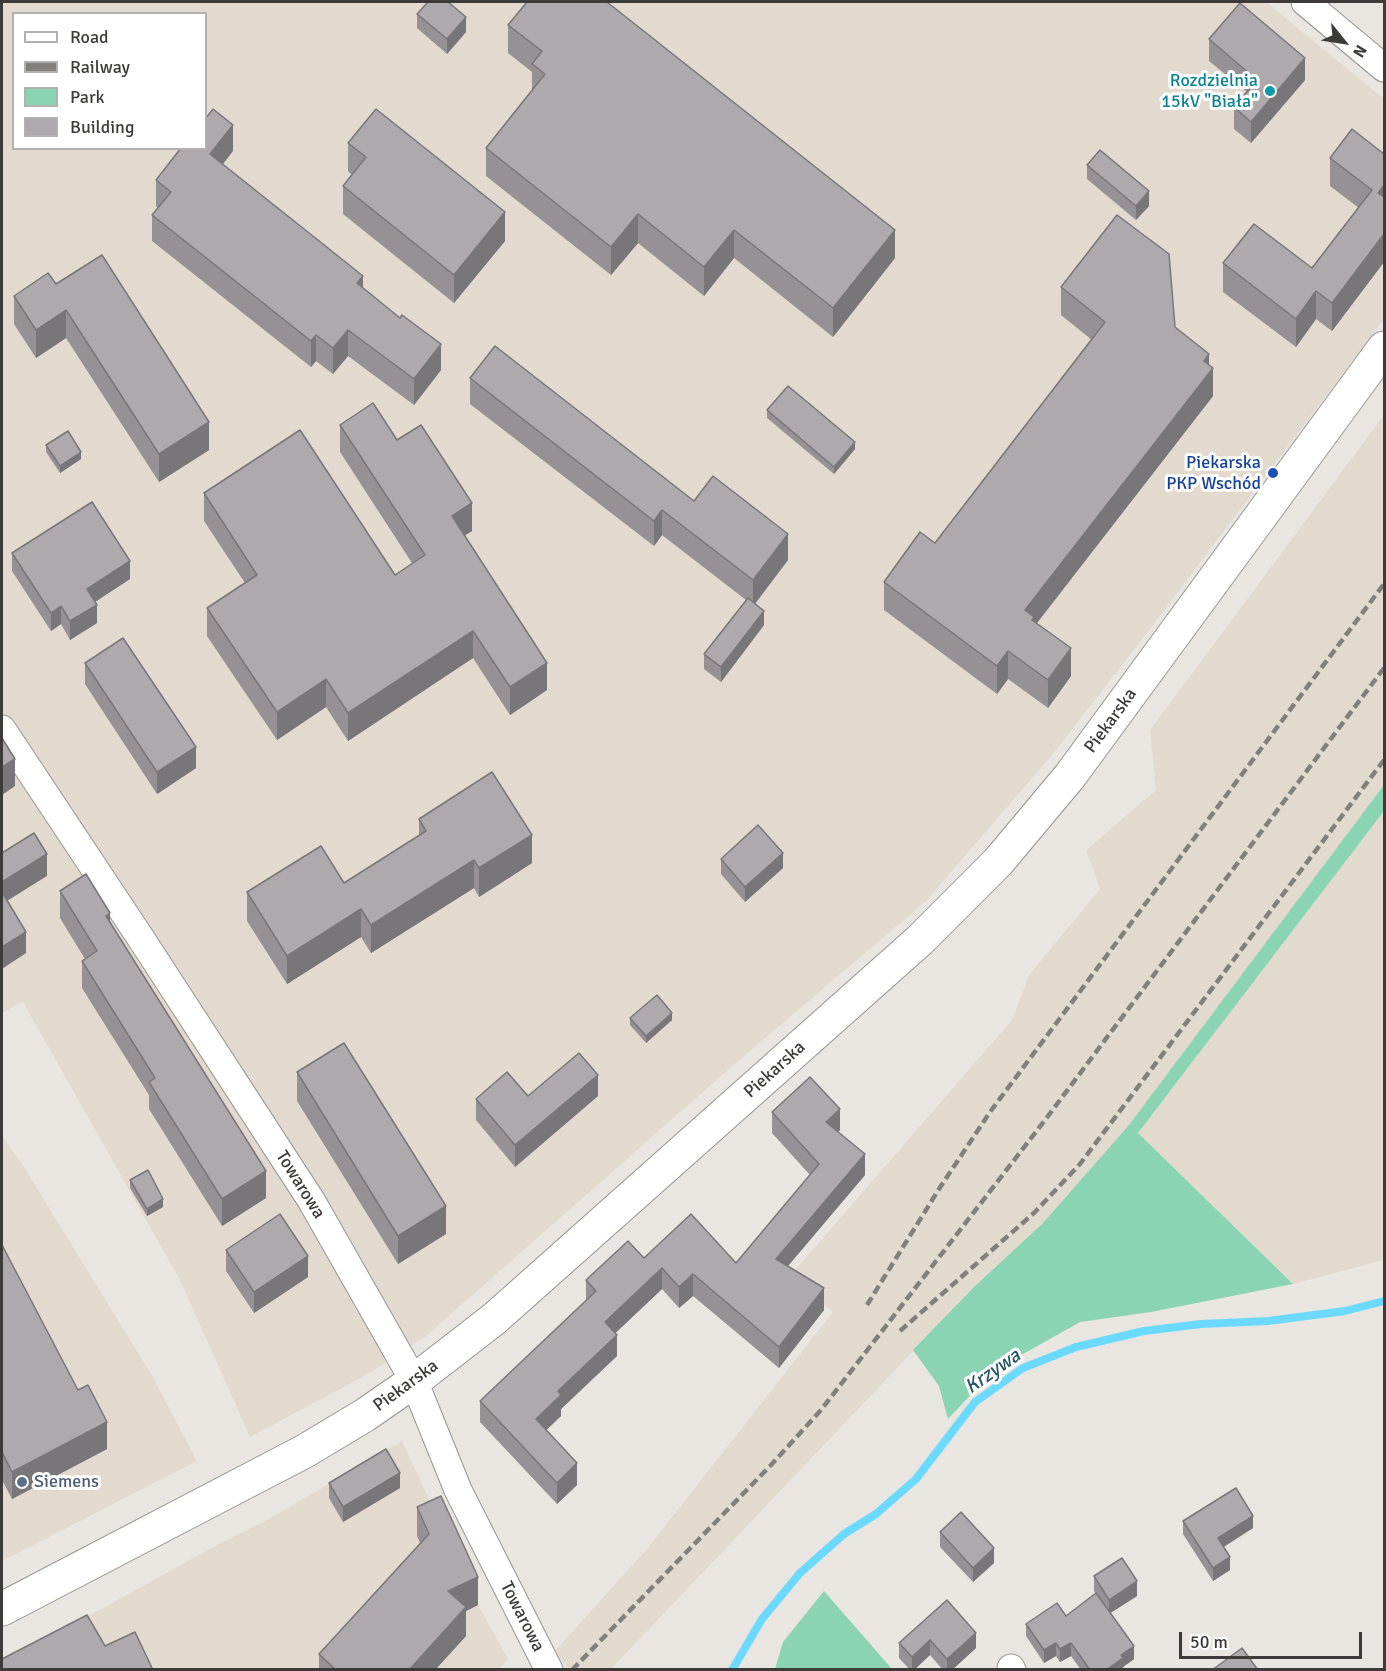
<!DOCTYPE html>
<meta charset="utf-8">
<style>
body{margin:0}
#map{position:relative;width:1386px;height:1671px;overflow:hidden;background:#e9e5e0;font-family:Signika,sans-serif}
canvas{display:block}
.frame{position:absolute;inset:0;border:3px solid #3c3b39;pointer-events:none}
.legend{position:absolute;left:12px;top:12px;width:195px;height:138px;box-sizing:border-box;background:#fff;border:2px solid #b1b1b0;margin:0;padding:8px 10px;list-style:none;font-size:18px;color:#3c3b39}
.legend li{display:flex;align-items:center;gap:12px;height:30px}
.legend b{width:30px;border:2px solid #b1b1b0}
.north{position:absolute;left:1314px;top:12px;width:60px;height:60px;-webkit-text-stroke:4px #fff;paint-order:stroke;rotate:120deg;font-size:16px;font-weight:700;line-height:24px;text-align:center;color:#3c3b39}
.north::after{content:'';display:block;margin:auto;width:21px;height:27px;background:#3c3b39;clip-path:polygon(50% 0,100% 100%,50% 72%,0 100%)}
.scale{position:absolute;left:1179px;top:1632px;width:183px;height:27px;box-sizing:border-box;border:3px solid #3c3b39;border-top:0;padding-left:8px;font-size:18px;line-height:21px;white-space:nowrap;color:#3c3b39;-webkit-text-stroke:4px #fff;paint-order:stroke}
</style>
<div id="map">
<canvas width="1386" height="1671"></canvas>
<div class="frame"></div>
<ul class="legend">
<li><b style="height:8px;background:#fff"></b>Road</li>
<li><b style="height:8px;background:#82807d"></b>Railway</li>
<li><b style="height:16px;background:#8bd4b3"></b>Park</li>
<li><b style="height:16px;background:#ada9ad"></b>Building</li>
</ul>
<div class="north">N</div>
<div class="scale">50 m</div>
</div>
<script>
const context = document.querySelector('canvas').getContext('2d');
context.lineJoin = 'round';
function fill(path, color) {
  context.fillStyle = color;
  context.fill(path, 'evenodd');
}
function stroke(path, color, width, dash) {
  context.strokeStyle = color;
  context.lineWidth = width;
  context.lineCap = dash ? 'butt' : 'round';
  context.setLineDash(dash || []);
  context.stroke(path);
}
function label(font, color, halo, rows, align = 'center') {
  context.font = font + ' Signika,sans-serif';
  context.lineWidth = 6;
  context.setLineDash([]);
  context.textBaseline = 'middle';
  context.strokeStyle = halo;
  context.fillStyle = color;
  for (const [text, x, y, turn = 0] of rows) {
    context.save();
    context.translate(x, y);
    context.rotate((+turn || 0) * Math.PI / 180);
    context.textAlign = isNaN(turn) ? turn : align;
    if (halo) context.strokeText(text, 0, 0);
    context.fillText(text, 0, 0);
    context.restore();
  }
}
fill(new Path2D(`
 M 3,2 L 1266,2 L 1384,99 L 1384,319 L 1150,629 L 1052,755 L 926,901 L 737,1062 L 426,1336 L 366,1375 L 250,1437 L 180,1280 L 23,1002 L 2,1013 L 2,3 ZM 14,14 L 206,14 L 206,148 L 14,148 Z
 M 1384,415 L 1384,785 L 1129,1125 L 1043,1223 L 974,1287 L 611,1669 L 569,1669 L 554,1652 L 647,1549 L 833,1312 L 790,1276 L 1012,1020 L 1029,975 L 1100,889 L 1086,850 L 1156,790 L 1150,730 Z
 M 1384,811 L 1384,1260 L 1293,1284 L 1138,1133 Z
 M 2,1135 L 24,1167 L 151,1374 L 197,1461 L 2,1561 Z
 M 402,1441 L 478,1605 L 508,1659 L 498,1670 L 2,1670 L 2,1664 L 217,1545 L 267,1520 Z`), '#e2dacf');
fill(new Path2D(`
 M 1384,785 L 1384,811 L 1138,1133 L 1293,1284 L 1151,1312 L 1080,1322 L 993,1371 L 948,1419 L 939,1386 L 913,1350 L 974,1287 L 1043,1223 L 1129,1125 Z
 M 824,1591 L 892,1669 L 775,1669 L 783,1642 Z`), '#8bd4b3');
stroke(new Path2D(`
 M 732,1670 L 762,1619 L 800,1573 L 844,1534 L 876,1514 L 916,1479 L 975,1402 L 1023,1368 L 1076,1347 L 1144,1331 L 1201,1324 L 1268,1321 L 1345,1311 L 1384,1301`), '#6bdafe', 8);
const minor = new Path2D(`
 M 1305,2 L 1384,68
 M 2,729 L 140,937 L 311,1200 L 414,1381 L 458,1490 L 549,1670
 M 1011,1668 L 1012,1670`);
const tertiary = new Path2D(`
 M 2,1609 L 305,1451 L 365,1415 L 414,1381 L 494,1319 L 920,940 L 998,862 L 1070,776 L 1384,348`);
stroke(minor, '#979490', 29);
stroke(tertiary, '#979490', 35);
stroke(minor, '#fff', 27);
stroke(tertiary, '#fff', 33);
stroke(new Path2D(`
 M 867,1305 L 939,1189 L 990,1112 L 1384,584
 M 900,1331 L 1034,1213 L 1080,1164 L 1384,760
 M 572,1670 L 771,1465 L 821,1410 L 1042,1124 L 1384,668`), '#82807d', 4.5, [9, 4.5]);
fill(new Path2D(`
 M 417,14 L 466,32 L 447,54 L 417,28 Z
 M 508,25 L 895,258 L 833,337 L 734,258 L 704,296 L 638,243 L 611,275 L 486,176 L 486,148 L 532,90 L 532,72 L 508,53 Z
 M 1209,39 L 1305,80 L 1251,143 L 1234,129 L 1234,107 L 1247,92 L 1209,61 Z
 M 348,143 L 505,241 L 454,303 L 343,214 L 343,186 L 352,175 L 348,171 Z
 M 233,151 L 223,164 L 363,288 L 441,370 L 414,405 L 348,356 L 333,374 L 316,361 L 311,367 L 152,241 L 152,215 L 158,208 L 156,206 L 156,180 Z
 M 1384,154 L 1384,262 L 1332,331 L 1316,319 L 1296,347 L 1223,292 L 1223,263 L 1312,268 L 1359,208 L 1330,186 L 1330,158 Z
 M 1087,165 L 1149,206 L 1136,220 L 1087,179 Z
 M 56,284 L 209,450 L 159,482 L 66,338 L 36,358 L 14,324 L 14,296 Z
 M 1061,287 L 1175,327 L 1209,365 L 1213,396 L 1036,623 L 1071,676 L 1048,708 L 1008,679 L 997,694 L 884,610 L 884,582 L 935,543 L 1092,340 L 1061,315 Z
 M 470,378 L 694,501 L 788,560 L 755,604 L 764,625 L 721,682 L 704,669 L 704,654 L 746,600 L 662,535 L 654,546 L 470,404 Z
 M 767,410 L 855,449 L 834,474 L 767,418 Z
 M 340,425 L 397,440 L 472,531 L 465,535 L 547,690 L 510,715 L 473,658 L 348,741 L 326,707 L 277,740 L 207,636 L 207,608 L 245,583 L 204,521 L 204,493 L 395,575 L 412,563 L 340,452 Z
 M 46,445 L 81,459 L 60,473 L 46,452 Z
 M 12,553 L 130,579 L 95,602 L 97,623 L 70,640 L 61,624 L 51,631 L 12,571 Z
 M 85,663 L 196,768 L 157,794 L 85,684 Z
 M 419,819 L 532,863 L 479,897 L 474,888 L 371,953 L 361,937 L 287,984 L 247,921 L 247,892 L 344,883 L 419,836 Z
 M 721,859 L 783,868 L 745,902 L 721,874 Z
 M 60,891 L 110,922 L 266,1198 L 222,1226 L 149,1109 L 149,1095 L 82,988 L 82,961 L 85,959 L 60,918 Z
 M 630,1018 L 672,1020 L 646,1043 L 630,1025 Z
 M 297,1072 L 446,1234 L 398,1264 L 297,1101 Z
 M 528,1096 L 598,1096 L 515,1167 L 476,1120 L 476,1099 Z
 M 772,1112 L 840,1130 L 838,1132 L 865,1175 L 788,1266 L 824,1310 L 779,1368 L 693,1296 L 679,1308 L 662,1289 L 615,1333 L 617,1356 L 561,1409 L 561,1416 L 546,1430 L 577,1485 L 557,1504 L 480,1422 L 480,1401 L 586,1301 L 586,1280 L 644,1258 L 736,1263 L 810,1175 L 772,1133 Z
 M 130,1180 L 163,1207 L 147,1216 L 130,1188 Z
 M 2,1245 L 107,1449 L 12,1499 L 2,1480 Z
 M 226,1250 L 308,1277 L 254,1313 L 226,1271 Z
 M 329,1483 L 400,1488 L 343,1522 L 329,1498 Z
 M 417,1507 L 478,1605 L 466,1611 L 466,1636 L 435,1670 L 319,1670 L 319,1654 L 420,1543 L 417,1536 Z
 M 1183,1521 L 1253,1528 L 1224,1547 L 1230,1570 L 1213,1581 L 1183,1534 Z
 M 940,1532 L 994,1563 L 973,1582 L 940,1547 Z
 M 1094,1576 L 1137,1596 L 1110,1613 L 1134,1659 L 1123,1667 L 1123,1670 L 1081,1670 L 1071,1656 L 1060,1662 L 1056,1656 L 1044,1663 L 1026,1636 L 1026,1624 L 1066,1616 L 1096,1594 L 1094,1591 Z
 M 947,1600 L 976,1648 L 952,1670 L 943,1670 L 930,1655 L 914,1670 L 910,1670 L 899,1658 L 899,1643 Z`), '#959195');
fill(new Path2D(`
 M 466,17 L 466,32 L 447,54 L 447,39 Z
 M 1305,58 L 1305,80 L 1251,143 L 1251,122 Z
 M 233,125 L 233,151 L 210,180 L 210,154 Z
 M 1384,185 L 1384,213 L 1378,193 Z
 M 1149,191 L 1149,206 L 1136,220 L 1136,206 Z
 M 505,212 L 505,241 L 454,303 L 454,275 Z
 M 638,214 L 638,243 L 611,275 L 611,247 Z
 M 734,230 L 734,258 L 704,296 L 704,267 Z
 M 895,230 L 895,258 L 833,337 L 833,308 Z
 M 1384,234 L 1384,262 L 1332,331 L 1332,303 Z
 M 363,276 L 363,302 L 357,283 Z
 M 1316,291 L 1316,319 L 1296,347 L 1296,319 Z
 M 66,310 L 66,338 L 36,358 L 36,330 Z
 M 348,330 L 348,356 L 333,374 L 333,348 Z
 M 316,335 L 316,361 L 311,367 L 311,341 Z
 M 441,344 L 441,370 L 414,405 L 414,379 Z
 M 1209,354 L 1209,372 L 1213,368 L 1213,396 L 1034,627 L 1025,610 Z
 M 209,422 L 209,450 L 159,482 L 159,454 Z
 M 855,442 L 855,449 L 834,474 L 834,467 Z
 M 81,452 L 81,459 L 60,473 L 60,466 Z
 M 472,503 L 472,531 L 452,543 L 452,516 Z
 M 662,510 L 662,535 L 654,546 L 654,521 Z
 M 788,534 L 788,560 L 753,606 L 753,580 Z
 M 130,561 L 130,579 L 87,607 L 87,589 Z
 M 97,605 L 97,623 L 70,640 L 70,621 Z
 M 61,606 L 61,624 L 51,631 L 51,613 Z
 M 764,611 L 764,625 L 721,682 L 721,667 Z
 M 473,631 L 473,658 L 348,741 L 348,713 Z
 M 1071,648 L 1071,676 L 1048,708 L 1048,680 Z
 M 1008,651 L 1008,679 L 997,694 L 997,666 Z
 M 547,663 L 547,690 L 510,715 L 510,687 Z
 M 326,679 L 326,707 L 277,740 L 277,712 Z
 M 196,747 L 196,768 L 157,794 L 157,772 Z
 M 15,759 L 15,786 L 2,795 L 2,767 Z
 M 532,835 L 532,863 L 479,897 L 479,868 Z
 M 783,853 L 783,868 L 745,902 L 745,887 Z
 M 47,854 L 47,876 L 2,904 L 2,882 Z
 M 474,860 L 474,888 L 371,953 L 371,925 Z
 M 361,909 L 361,937 L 287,984 L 287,956 Z
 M 110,913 L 110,940 L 106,916 Z
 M 26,932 L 26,953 L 2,969 L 2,947 Z
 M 672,1013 L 672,1020 L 646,1043 L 646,1036 Z
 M 598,1075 L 598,1096 L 515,1167 L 515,1145 Z
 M 840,1109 L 840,1130 L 826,1143 L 826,1122 Z
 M 865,1154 L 865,1175 L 776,1280 L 776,1259 Z
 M 266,1171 L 266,1198 L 222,1226 L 222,1199 Z
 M 163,1199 L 163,1207 L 147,1216 L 147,1209 Z
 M 446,1206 L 446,1234 L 398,1264 L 398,1236 Z
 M 308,1256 L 308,1277 L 254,1313 L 254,1292 Z
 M 662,1268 L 662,1289 L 605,1343 L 605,1322 Z
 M 693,1274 L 693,1296 L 679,1308 L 679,1287 Z
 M 824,1288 L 824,1310 L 779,1368 L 779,1347 Z
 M 617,1335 L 617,1356 L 561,1409 L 561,1416 L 536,1440 L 536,1419 L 558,1391 Z
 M 107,1422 L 107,1449 L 12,1499 L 12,1472 Z
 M 577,1463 L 577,1485 L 557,1504 L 557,1483 Z
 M 400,1473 L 400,1488 L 343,1522 L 343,1507 Z
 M 1253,1516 L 1253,1528 L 1218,1550 L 1218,1538 Z
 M 994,1548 L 994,1563 L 973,1582 L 973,1568 Z
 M 1230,1557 L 1230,1570 L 1213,1581 L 1213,1568 Z
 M 478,1577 L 478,1605 L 466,1611 L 466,1636 L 435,1670 L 409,1670 L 448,1591 Z
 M 1137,1581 L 1137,1596 L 1109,1614 L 1109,1600 Z
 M 976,1633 L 976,1648 L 952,1670 L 947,1670 L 947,1659 Z
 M 930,1640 L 930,1655 L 914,1670 L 912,1670 L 912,1657 Z
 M 1056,1643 L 1056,1656 L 1044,1663 L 1044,1650 Z
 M 1071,1643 L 1071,1656 L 1060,1662 L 1060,1649 Z
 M 1134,1646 L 1134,1659 L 1123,1667 L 1123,1670 L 1106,1670 L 1121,1655 Z`), '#797679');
const building = new Path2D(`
 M 428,2 L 448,2 L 466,17 L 447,39 L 417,14 Z
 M 527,2 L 607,2 L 895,230 L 833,308 L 734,230 L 704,267 L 638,214 L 611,247 L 486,148 L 545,74 L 532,64 L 542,51 L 508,25 Z
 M 1240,3 L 1305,58 L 1251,122 L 1234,107 L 1257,80 L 1209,39 Z
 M 213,109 L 233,125 L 210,154 L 363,276 L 357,283 L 400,318 L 402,315 L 441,344 L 414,379 L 348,330 L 333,348 L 316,335 L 311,341 L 152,215 L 171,192 L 156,180 L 181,148 L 206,148 L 206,118 Z
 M 376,109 L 505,212 L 454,275 L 343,186 L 366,157 L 348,143 Z
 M 1352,129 L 1384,154 L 1384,185 L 1378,193 L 1384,197 L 1384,234 L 1332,303 L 1316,291 L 1296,319 L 1223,263 L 1254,224 L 1312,268 L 1372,190 L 1330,158 Z
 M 1100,150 L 1149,191 L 1136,206 L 1087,165 Z
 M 1117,215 L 1169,254 L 1175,327 L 1209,354 L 1204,361 L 1213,368 L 1025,610 L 1034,617 L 1032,620 L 1071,648 L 1048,680 L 1008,651 L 997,666 L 884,582 L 920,532 L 935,543 L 1105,322 L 1061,287 Z
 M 102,255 L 209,422 L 159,454 L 66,310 L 36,330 L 14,296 L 48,273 L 56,284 Z
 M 495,346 L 694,501 L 713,476 L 788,534 L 753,580 L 662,510 L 654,521 L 470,378 Z
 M 788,386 L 855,442 L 834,467 L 767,410 Z
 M 373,403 L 397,440 L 421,425 L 472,503 L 452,516 L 547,663 L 510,687 L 473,631 L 348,713 L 326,679 L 277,712 L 207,608 L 257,575 L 204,493 L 300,430 L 395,575 L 425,555 L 340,425 Z
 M 68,431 L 81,452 L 60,466 L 46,445 Z
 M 92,502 L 130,561 L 87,589 L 97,605 L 70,621 L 61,606 L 51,613 L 12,553 Z
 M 748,598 L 764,611 L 721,667 L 704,654 Z
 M 123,638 L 196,747 L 157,772 L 85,663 Z
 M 2,738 L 15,759 L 2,767 Z
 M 492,772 L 532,835 L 479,868 L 474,860 L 371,925 L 361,909 L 287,956 L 247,892 L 321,846 L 344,883 L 426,831 L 419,819 Z
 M 758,825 L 783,853 L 745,887 L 721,859 Z
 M 34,833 L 47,854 L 2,882 L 2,853 Z
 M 86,874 L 110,913 L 106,916 L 266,1171 L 222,1199 L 149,1082 L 155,1078 L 82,961 L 97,951 L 60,891 Z
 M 2,892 L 26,932 L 2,947 Z
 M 657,995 L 672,1013 L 646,1036 L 630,1018 Z
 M 344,1043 L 446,1206 L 398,1236 L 297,1072 Z
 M 579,1053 L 598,1075 L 515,1145 L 476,1099 L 507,1072 L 528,1096 Z
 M 810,1077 L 840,1109 L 826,1122 L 865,1154 L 776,1259 L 824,1288 L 779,1347 L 693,1274 L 679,1287 L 662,1268 L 605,1322 L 617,1335 L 558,1391 L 561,1395 L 536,1419 L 577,1463 L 557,1483 L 480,1401 L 596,1291 L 586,1280 L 628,1241 L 644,1258 L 691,1214 L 736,1263 L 819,1164 L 772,1112 Z
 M 148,1170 L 163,1199 L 147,1209 L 130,1180 Z
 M 280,1214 L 308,1256 L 254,1292 L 226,1250 Z
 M 2,1245 L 78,1390 L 88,1385 L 107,1422 L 12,1472 L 2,1452 Z
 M 386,1449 L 400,1473 L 343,1507 L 329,1483 Z
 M 1236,1488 L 1253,1516 L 1218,1538 L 1230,1557 L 1213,1568 L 1183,1521 Z
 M 441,1496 L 478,1577 L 448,1591 L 466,1607 L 409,1670 L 336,1670 L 319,1654 L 429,1534 L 417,1507 Z
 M 961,1512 L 994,1548 L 973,1568 L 940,1532 Z
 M 1122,1558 L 1137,1581 L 1109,1600 L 1094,1576 Z
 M 1096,1593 L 1134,1646 L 1121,1655 L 1123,1658 L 1106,1670 L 1090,1670 L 1071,1643 L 1060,1649 L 1056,1643 L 1044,1650 L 1026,1624 L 1057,1603 L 1066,1616 Z
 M 947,1600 L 976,1633 L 947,1659 L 930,1640 L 912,1657 L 899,1643 Z
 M 87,1615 L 105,1646 L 135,1632 L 153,1670 L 2,1670 L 2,1659 Z
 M 1242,1648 L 1258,1670 L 1212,1670 Z`);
fill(building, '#ada9ad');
stroke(building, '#797679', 1.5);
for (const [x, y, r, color] of [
 [1270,91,6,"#0f9aa8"],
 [1273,473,6,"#1a4fb4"],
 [22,1482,6,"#5c6f8a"]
]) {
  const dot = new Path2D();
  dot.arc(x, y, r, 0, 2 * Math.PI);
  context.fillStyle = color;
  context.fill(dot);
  stroke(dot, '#fff', 2);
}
label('18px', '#0d838f', '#fff', [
 ["Rozdzielnia",1258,81],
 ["15kV \"Biała\"",1258,102]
], 'right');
label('18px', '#164399', '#fff', [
 ["Piekarska",1261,463],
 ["PKP Wschód",1261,484]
], 'right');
label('18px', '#3c3b39', '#fff', [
 ["Piekarska",1111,721,-54],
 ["Piekarska",775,1070,-42],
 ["Towarowa",300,1185,58],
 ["Piekarska",406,1386,-36],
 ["Towarowa",522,1617,63]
]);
label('18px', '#4e5e75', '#fff', [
 ["Siemens",34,1482]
], 'left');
label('italic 20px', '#255564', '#fff', [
 ["Krzywa",993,1372,-35]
]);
</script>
